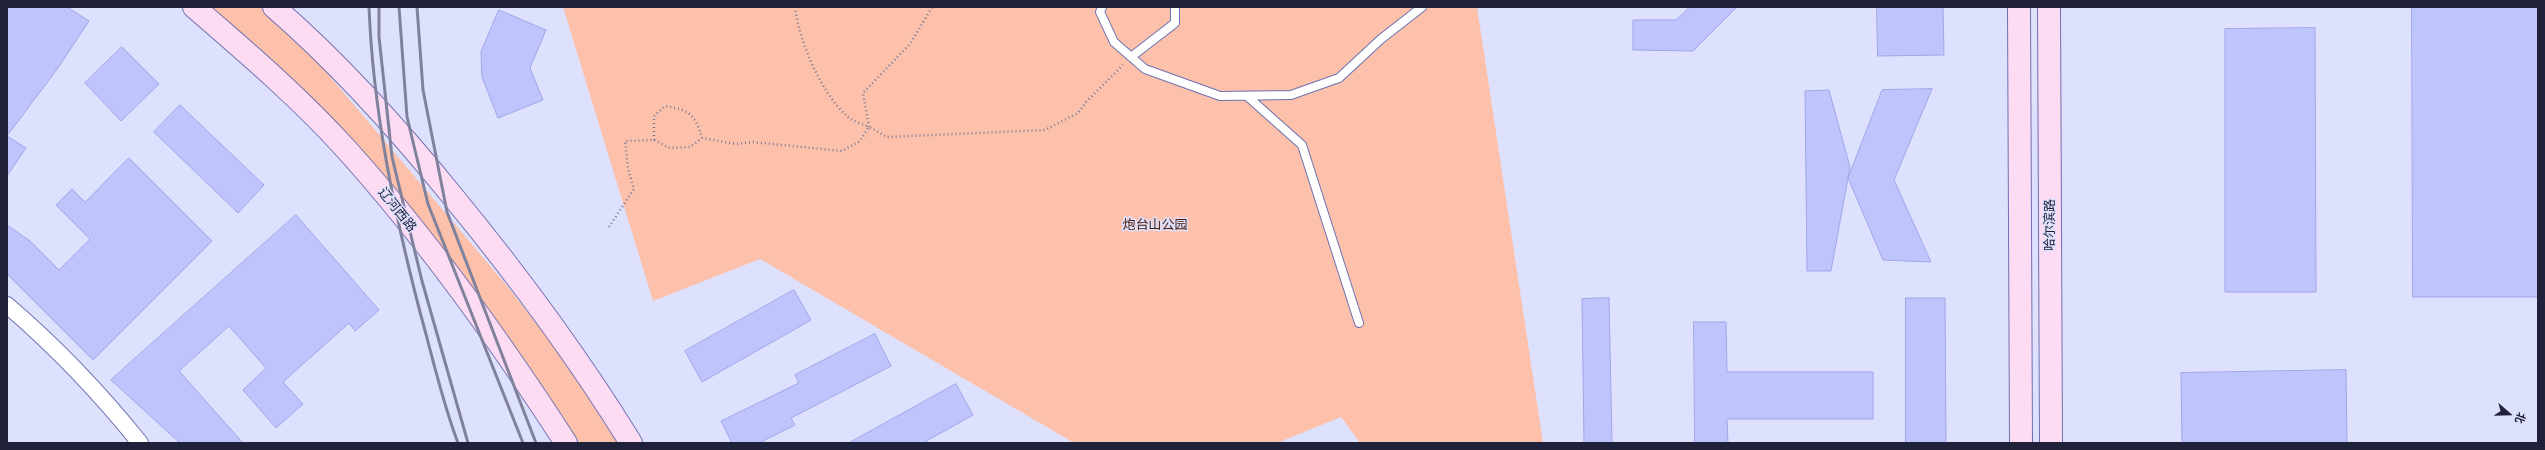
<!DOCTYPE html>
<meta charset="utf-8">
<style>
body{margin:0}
#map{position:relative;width:2545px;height:450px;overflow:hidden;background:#dee1fd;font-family:"IBM Plex Sans","Noto Sans SC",sans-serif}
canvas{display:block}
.frame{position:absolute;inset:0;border:8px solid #1f203a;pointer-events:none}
.north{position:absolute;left:2489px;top:394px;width:40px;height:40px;-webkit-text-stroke:3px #dee1fd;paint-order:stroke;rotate:110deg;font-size:11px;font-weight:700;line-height:16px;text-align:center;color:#1f203a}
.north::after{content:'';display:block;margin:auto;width:14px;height:18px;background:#1f203a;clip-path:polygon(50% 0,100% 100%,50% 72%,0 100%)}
</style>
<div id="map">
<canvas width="2545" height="450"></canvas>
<div class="frame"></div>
<div class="north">北</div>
</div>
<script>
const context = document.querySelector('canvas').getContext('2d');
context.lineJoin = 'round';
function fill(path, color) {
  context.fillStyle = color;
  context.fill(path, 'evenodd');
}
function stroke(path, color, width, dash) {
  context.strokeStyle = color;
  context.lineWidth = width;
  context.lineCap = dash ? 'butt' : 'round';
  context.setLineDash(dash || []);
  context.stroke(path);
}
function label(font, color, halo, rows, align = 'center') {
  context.font = font + ' "IBM Plex Sans","Noto Sans SC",sans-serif';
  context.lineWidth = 3;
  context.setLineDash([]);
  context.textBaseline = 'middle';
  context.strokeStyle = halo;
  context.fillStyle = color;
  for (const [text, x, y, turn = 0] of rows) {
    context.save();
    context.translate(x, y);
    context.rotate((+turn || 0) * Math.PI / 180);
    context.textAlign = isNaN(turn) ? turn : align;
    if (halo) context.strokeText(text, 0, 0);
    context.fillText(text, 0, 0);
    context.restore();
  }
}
fill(new Path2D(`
 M 212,7 L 260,7 L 316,60 L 508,287 L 564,359 L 617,443 L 580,443 L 491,315 L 343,129 L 295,81 Z
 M 563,7 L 1477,7 L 1543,443 L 1360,443 L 1341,417 L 1277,443 L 1074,443 L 760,259 L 653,301 Z`), '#fdc0ab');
const building = new Path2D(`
 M 7,7 L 67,7 L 89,21 L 58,68 L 7,136 L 26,148 L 7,176 Z
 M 1690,7 L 1737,7 L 1693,51 L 1633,50 L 1633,20 L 1676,20 Z
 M 1877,7 L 1943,7 L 1944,55 L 1878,56 Z
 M 2412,7 L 2538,7 L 2538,297 L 2413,297 Z
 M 499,10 L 546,30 L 530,68 L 543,100 L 498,118 L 482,77 L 481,52 Z
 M 2315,28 L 2316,292 L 2225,292 L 2225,29 Z
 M 122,47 L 159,84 L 121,121 L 85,83 Z
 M 1932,89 L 1894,180 L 1931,262 L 1883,260 L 1848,178 L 1831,271 L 1807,271 L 1805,91 L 1829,90 L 1850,167 L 1848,178 L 1882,90 Z
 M 180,105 L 264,185 L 238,213 L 154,132 Z
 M 129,158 L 212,241 L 93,360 L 7,274 L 7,225 L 30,241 L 59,270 L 90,239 L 56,205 L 72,189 L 85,202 Z
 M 296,215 L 379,310 L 355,331 L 349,323 L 283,382 L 303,404 L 276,428 L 243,390 L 266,368 L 229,326 L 179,371 L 243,443 L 180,443 L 111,380 Z
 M 794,290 L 811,320 L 702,382 L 685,351 Z
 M 1609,298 L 1612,443 L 1584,443 L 1582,299 Z
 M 1906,298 L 1945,298 L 1946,443 L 1906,443 Z
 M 1694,322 L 1726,322 L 1727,372 L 1873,372 L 1873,419 L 1727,419 L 1728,443 L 1695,443 Z
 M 875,334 L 891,366 L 791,418 L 795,425 L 759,443 L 732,443 L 721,421 L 799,383 L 795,375 Z
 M 2346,370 L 2347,443 L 2182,443 L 2181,373 Z
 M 956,384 L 973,415 L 923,443 L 849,443 Z`);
fill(building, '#bfc5fc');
stroke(building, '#9fa5e7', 1);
const lane = new Path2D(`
 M 1102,7 L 1100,12 L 1114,42 L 1145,69 L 1220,96 L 1291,95 L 1339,78 L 1381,39 L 1422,7
 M 1131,57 L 1175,23 L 1175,7
 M 1247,96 L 1302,145 L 1359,323`);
const street = new Path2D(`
 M 7,305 C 56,347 100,393 140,443`);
const secondary = new Path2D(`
 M 194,7 C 246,52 299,97 346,149 C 428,240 500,341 566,443
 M 274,7 C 341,65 399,130 454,198 C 518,276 578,357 631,443
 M 2019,7 L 2021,443
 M 2049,7 L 2051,443`);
stroke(lane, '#6d71b0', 10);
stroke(street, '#6d71b0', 18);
stroke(secondary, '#6d71b0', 24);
stroke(new Path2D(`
 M 795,7 C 799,41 821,93 847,116 C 852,121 862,124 869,127
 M 869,127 L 863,93 L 910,44 L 932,7
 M 654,140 L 654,116 L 665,106 C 689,110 695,114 702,138
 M 609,227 L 634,189 L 628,169 L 625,141 L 654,140 L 670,148 L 690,147 L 702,138 L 736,144 L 753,142 L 842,151 L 860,141 L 869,127 L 887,137 L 1045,130 L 1078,113 L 1086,102 L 1123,65`), '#7a7c97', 2.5, [1, 3]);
stroke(lane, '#fff', 8);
stroke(street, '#fff', 16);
stroke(secondary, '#fddcf3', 22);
stroke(new Path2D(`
 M 369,7 C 373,110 394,212 420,312 C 432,355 442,401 458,443
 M 379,7 L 379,37 L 392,157 L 422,281 L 468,443
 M 399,7 L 407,117 L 428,204 L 523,443
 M 417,7 L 423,90 L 447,212 L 536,443`), '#80829d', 3);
label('13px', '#1f203a', '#dee1fd', [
 ["辽河西路",397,210,51],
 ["哈尔滨路",2050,225,-90]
]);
label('13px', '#471908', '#dee1fd', [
 ["炮台山公园",1155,225]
]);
</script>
